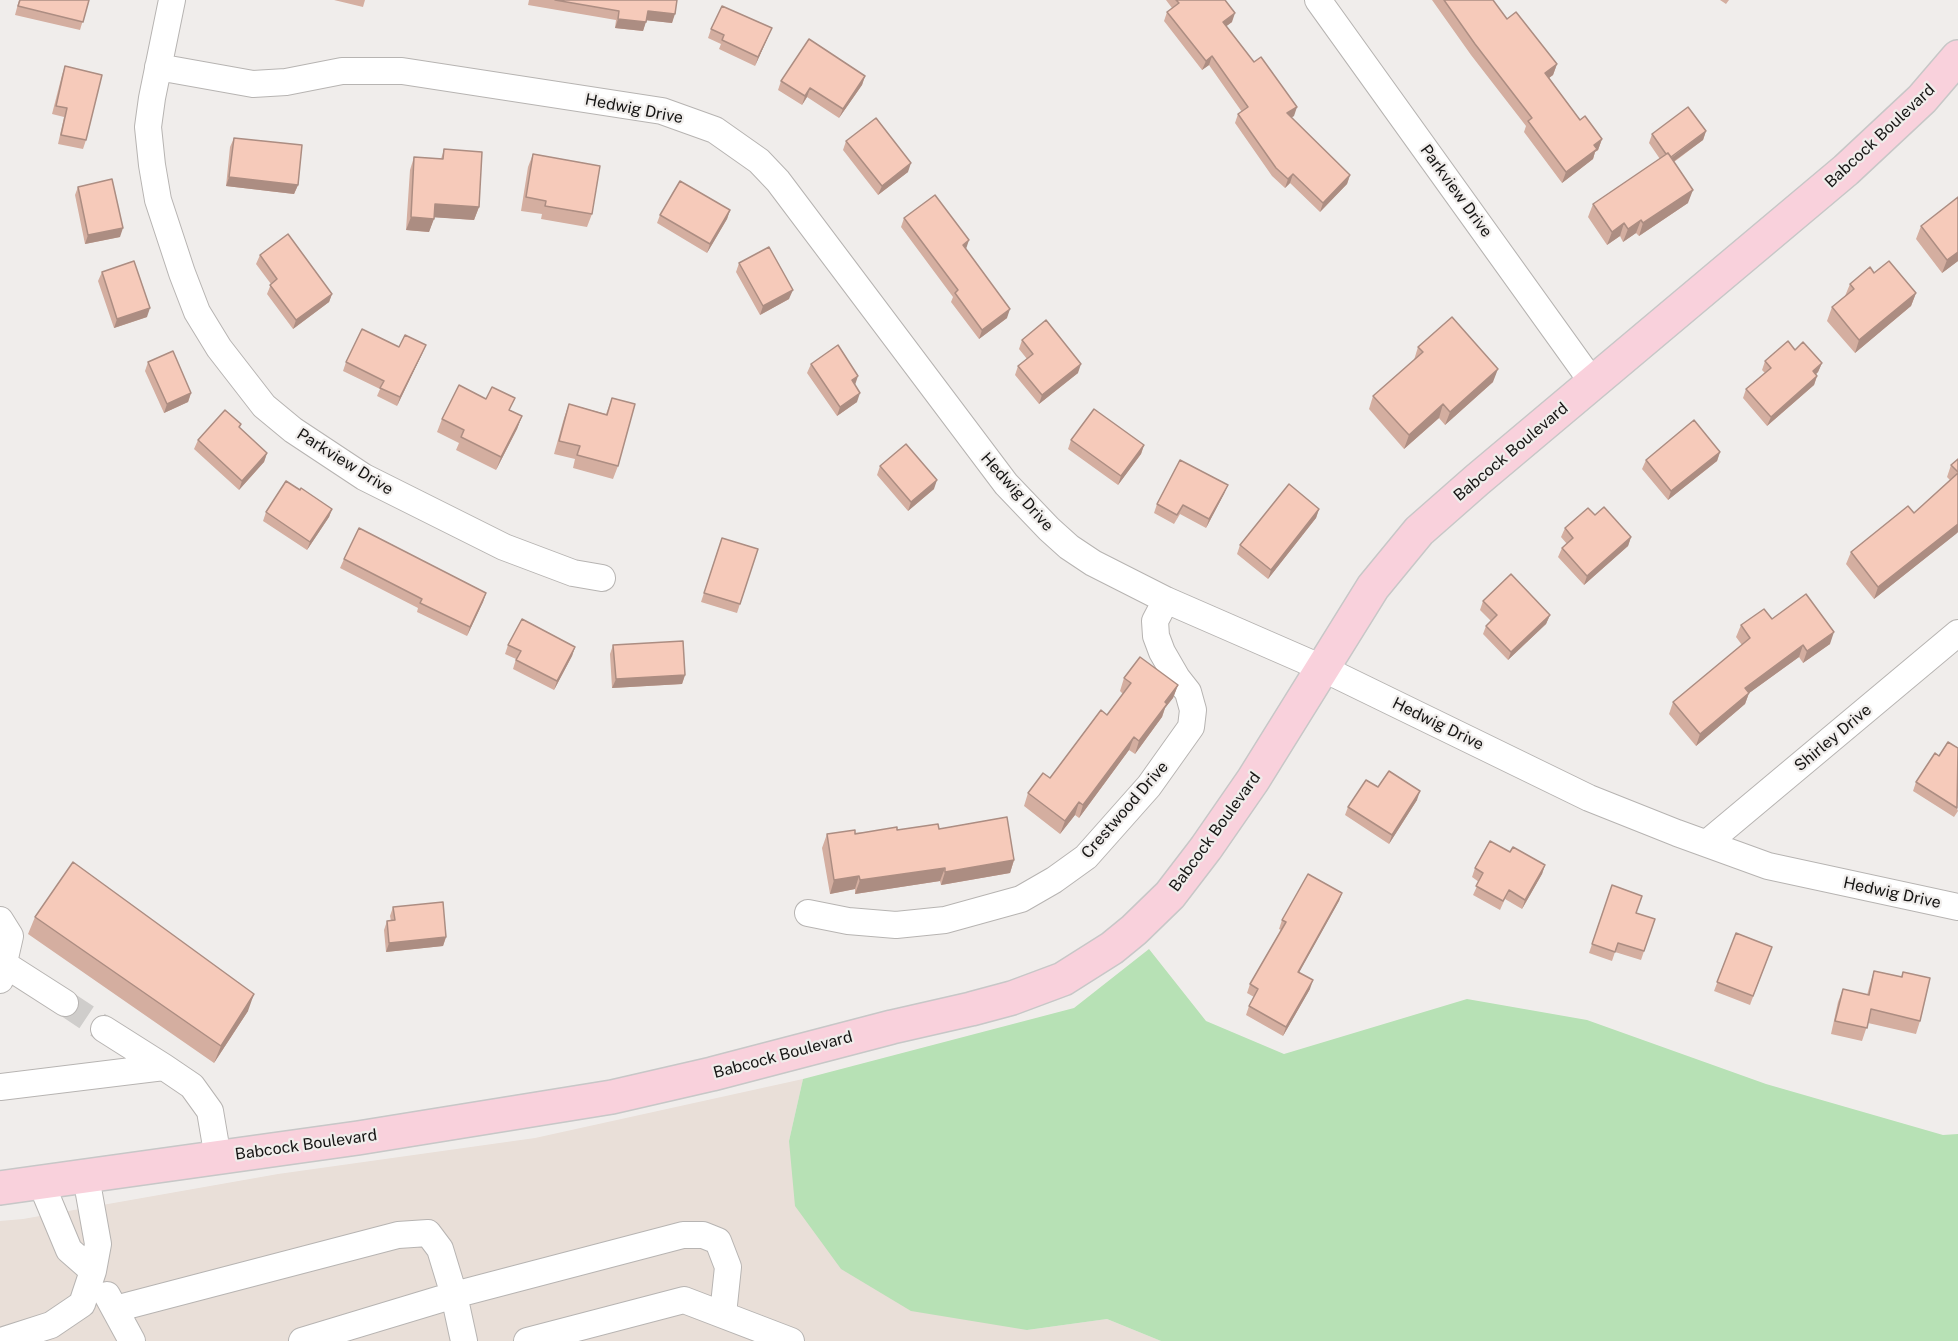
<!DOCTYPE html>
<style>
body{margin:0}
canvas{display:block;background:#f0edeb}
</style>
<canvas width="1958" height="1341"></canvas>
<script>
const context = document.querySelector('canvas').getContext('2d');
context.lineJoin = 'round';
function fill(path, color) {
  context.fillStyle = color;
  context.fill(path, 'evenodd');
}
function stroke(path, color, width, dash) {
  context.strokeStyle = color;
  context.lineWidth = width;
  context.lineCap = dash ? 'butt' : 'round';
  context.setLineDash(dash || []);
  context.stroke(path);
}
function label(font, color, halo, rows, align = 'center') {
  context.font = font + ' "Public Sans",sans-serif';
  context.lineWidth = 4.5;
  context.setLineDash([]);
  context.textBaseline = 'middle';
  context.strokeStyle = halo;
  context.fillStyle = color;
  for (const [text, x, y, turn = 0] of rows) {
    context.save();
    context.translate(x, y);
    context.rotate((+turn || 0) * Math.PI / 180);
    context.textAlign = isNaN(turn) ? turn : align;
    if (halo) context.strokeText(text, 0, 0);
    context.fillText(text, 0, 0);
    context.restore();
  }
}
fill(new Path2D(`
 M 803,1079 L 789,1141 L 1027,1330 L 1107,1319 L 1161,1341 L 0,1341 L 0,1221 L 23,1219 L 278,1174 L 535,1138 Z`), '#e9dfd8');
fill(new Path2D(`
 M 1149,949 L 1206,1021 L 1284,1054 L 1467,999 L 1587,1020 L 1766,1084 L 1943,1135 L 1958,1134 L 1958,1341 L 1161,1341 L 1107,1319 L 1027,1330 L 911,1311 L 841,1269 L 795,1206 L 789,1141 L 803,1079 L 1074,1008 Z`), '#b7e1b5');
stroke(new Path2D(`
 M 65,1003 L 104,1029`), '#cfcdcb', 26, [26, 13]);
const minor = new Path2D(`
 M 172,0 L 152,98 L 148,127 L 152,165 L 158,200 L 182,273 L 197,312 L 219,348 L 264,406 L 293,430 L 364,477 L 504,547 L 573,573 L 602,578
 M 1318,0 L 1593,383
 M 158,67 L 253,84 L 286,82 L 342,71 L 402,71 L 662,111 L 715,130 L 759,161 L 778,181 L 1006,484 L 1049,529 L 1069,547 L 1093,563 L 1166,600 L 1322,668 L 1589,798 L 1677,833 L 1768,866 L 1958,907
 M 1707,843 L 1958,633
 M 808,913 L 848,921 L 896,925 L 945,920 L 1021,899 L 1054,880 L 1086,857 L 1149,786 L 1191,727 L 1193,710 L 1188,692 L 1177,678 L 1162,652 L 1156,636 L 1155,621 L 1166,600
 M 0,920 L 10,936 L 0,980
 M 4,964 L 65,1003
 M 104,1029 L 164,1067
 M 0,1087 L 164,1067 L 192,1086 L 210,1111 L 218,1158
 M 41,1183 L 69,1250 L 93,1271 L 98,1244 L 86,1177
 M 107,1295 L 132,1341
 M 115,1309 L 398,1235 L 428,1233 L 440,1249 L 454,1295 L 464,1341
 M 1,1341 L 51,1325 L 82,1304 L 93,1271
 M 302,1341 L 454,1295 L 683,1235 L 703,1235 L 718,1241 L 728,1267 L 723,1314
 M 527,1341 L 684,1300 L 791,1341`);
const major = new Path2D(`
 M 0,1188 L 358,1138 L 612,1097 L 712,1074 L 892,1027 L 971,1009 L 1012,998 L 1063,979 L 1112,948 L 1134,930 L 1170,895 L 1206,848 L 1253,780 L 1373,587 L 1419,531 L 1477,480 L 1846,170 L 1922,99 L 1958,57`);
stroke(minor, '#b7b4b2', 28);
stroke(major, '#c7c7c7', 36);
stroke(minor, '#fff', 26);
stroke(major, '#f9d1dc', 33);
fill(new Path2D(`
 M 19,0 L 89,0 L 80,30 L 15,15 Z
 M 334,0 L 365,0 L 363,7 Z
 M 529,0 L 677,0 L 672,23 L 646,20 L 643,31 L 615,28 L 616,20 L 528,5 Z
 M 1166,0 L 1225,0 L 1232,22 L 1226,26 L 1294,116 L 1291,117 L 1350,175 L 1347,184 L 1320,212 L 1290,183 L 1285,188 L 1272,176 L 1235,123 L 1238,114 L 1242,112 L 1209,65 L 1202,70 L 1164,21 L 1167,12 L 1172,8 Z
 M 1432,0 L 1493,0 L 1507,19 L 1557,64 L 1553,75 L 1549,78 L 1580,120 L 1602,139 L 1598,150 L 1595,152 L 1593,159 L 1562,183 L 1524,132 L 1526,126 L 1471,55 Z
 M 1720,0 L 1729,0 L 1726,4 Z
 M 711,29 L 768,37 L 755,66 L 719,49 L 721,44 L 708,38 Z
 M 65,66 L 86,140 L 83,149 L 58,144 L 64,117 L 52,114 L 62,75 Z
 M 865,76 L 862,85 L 839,118 L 807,97 L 802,105 L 778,90 L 781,81 Z
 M 1706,131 L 1703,140 L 1674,162 L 1688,203 L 1639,236 L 1636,233 L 1623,242 L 1620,236 L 1607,245 L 1588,217 L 1593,204 L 1660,159 L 1649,143 L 1652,134 Z
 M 234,138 L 298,185 L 294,194 L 226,186 L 230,147 Z
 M 846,141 L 908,172 L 878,195 L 843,150 Z
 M 444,149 L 479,207 L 474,220 L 434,217 L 429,232 L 406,230 L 410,170 L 414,157 L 441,159 Z
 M 533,154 L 592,214 L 587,227 L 541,219 L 542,214 L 521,211 L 528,167 Z
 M 78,187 L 120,237 L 85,244 L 75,195 Z
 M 730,210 L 727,219 L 707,253 L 657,223 L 660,215 Z
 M 904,218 L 966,249 L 1007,318 L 979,339 L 951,302 L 953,297 L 901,227 Z
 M 1921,226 L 1958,261 L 1942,273 L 1916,239 Z
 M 260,255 L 332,294 L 329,302 L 293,329 L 267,294 L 271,284 L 256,264 Z
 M 739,263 L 789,299 L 760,315 L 736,272 Z
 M 102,272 L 147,317 L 114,328 L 98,281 Z
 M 1874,273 L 1916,293 L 1911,306 L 1855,353 L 1827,321 L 1832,307 L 1845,296 L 1850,284 Z
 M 1022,340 L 1078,373 L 1039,404 L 1015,375 L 1018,366 L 1027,359 L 1019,349 Z
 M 426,345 L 422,354 L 397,406 L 377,396 L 380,389 L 343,371 L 346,362 L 399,347 Z
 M 1418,347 L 1493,382 L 1445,425 L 1439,418 L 1404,449 L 1369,409 L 1373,396 L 1414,360 Z
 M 1795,350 L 1822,363 L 1818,372 L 1816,374 L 1817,376 L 1814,385 L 1767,426 L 1743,398 L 1746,389 L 1765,373 L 1762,370 L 1765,361 Z
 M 148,362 L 191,393 L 188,402 L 164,413 L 145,371 Z
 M 811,364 L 857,402 L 837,416 L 807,373 Z
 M 612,398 L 618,466 L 613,479 L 573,468 L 575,459 L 554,454 L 564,418 L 569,404 L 606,414 Z
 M 510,410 L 522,416 L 517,429 L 496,470 L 456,450 L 459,443 L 437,432 L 442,419 Z
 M 240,428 L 267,453 L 264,462 L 239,490 L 194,449 L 198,440 Z
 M 1071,440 L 1144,445 L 1141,454 L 1118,485 L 1068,449 Z
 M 1720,452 L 1717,461 L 1668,500 L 1642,469 L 1646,460 Z
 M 1958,459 L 1958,532 L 1874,599 L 1846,564 L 1851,552 L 1914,513 L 1950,480 L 1947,477 L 1951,465 Z
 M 880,466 L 934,489 L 908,511 L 877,475 Z
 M 1228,485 L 1224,494 L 1206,528 L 1180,514 L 1174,524 L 1154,513 L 1157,504 Z
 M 300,490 L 332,509 L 329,517 L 307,550 L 263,521 L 266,512 Z
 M 1319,509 L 1316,518 L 1268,579 L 1237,554 L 1240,545 Z
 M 1595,515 L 1631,537 L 1628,546 L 1584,585 L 1558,557 L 1562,548 L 1567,544 L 1561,537 L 1565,528 Z
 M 722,538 L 758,549 L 737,613 L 701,602 Z
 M 344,559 L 486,593 L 483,602 L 467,636 L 417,612 L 418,608 L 340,568 Z
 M 1483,601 L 1550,615 L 1546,624 L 1508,660 L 1483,634 L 1486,626 L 1491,621 L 1480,610 Z
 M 1772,619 L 1830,644 L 1803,663 L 1799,657 L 1749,693 L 1745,704 L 1696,746 L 1669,714 L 1673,702 L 1742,645 L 1736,637 L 1741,625 Z
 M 508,645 L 575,647 L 572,656 L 554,690 L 513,669 L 516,659 L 505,654 Z
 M 613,645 L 685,675 L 682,684 L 612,688 L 610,654 Z
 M 1124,678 L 1178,685 L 1173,698 L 1165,708 L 1162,717 L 1135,754 L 1129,750 L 1079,818 L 1075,815 L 1060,834 L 1024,806 L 1028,793 L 1050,778 L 1107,715 L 1123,694 L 1120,691 Z
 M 1939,756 L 1958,811 L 1954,817 L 1913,791 L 1916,782 Z
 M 1378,787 L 1417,800 L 1389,844 L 1345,815 L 1348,807 Z
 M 939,829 L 1014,860 L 1010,873 L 941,885 L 940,881 L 855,894 L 855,889 L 830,894 L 822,848 L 827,834 Z
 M 1510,852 L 1545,865 L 1542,874 L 1522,909 L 1505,899 L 1500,910 L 1473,895 L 1479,882 L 1472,877 L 1475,868 Z
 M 1612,885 L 1636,913 L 1655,919 L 1641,960 L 1615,952 L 1612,961 L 1589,953 Z
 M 1342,893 L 1339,901 L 1299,972 L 1310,989 L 1283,1036 L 1246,1015 L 1249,1006 L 1254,997 L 1247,993 L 1250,984 L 1281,930 L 1279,929 L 1282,920 Z
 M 393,907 L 446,937 L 443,946 L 386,952 L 384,930 L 387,921 L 391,921 L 390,916 Z
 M 35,917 L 248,1011 L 214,1063 L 28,934 Z
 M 1736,933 L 1772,947 L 1750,1005 L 1714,991 Z
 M 1874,971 L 1901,977 L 1903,972 L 1920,1021 L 1916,1034 L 1868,1023 L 1862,1041 L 1831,1034 L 1838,1002 L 1843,989 L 1867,995 L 1870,984 Z`), '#d4aea0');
fill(new Path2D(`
 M 648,11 L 675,14 L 672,23 L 644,20 Z
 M 1235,13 L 1232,22 L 1220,31 L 1223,22 Z
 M 618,19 L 646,22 L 643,31 L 615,28 Z
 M 772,28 L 768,37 L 755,66 L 758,57 Z
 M 1212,56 L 1209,65 L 1202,70 L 1206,61 Z
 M 1557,64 L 1553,75 L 1541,84 L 1545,73 Z
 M 865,76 L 862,85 L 839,118 L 843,109 Z
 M 810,88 L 807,97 L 802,105 L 805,96 Z
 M 1297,107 L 1294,116 L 1284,122 L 1287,113 Z
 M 1706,131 L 1703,140 L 1666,167 L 1670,159 Z
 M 1602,139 L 1598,150 L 1595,152 L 1593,159 L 1562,183 L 1566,172 L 1594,145 Z
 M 911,163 L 908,172 L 878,195 L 882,186 Z
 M 1293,174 L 1290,183 L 1285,188 L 1288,179 Z
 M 1350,175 L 1347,184 L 1320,212 L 1323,203 Z
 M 229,177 L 298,185 L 294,194 L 226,186 Z
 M 1693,190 L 1688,203 L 1639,236 L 1643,223 Z
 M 435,204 L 479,207 L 474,220 L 430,217 Z
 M 730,210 L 727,219 L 707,253 L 710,244 Z
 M 411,217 L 434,219 L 429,232 L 406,230 Z
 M 1641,220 L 1636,233 L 1623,242 L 1628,229 Z
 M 1624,223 L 1620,236 L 1607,245 L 1612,232 Z
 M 123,228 L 120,237 L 85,244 L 88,235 Z
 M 969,240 L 966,249 L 963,245 Z
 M 1958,252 L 1958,261 L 1942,273 L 1947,260 Z
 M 793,290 L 789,299 L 760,315 L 763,306 Z
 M 1916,293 L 1911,306 L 1855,353 L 1859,340 Z
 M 332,294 L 329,302 L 293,329 L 296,320 Z
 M 150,308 L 147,317 L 114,328 L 117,319 Z
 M 1010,309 L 1007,318 L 979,339 L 982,330 Z
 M 426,345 L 422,354 L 397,406 L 400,397 Z
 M 1822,363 L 1818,372 L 1810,380 L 1813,371 Z
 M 1081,364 L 1078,373 L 1039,404 L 1042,395 Z
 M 1498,369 L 1493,382 L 1445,425 L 1450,412 Z
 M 858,376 L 855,385 L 852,380 Z
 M 1817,376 L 1814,385 L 1767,426 L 1771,417 Z
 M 191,393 L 188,402 L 164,413 L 167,404 Z
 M 860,393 L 857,402 L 837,416 L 840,407 Z
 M 1443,404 L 1439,418 L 1404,449 L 1409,435 Z
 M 522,416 L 517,429 L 496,470 L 501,457 Z
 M 1144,445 L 1141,454 L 1118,485 L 1121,476 Z
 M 1720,452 L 1717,461 L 1668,500 L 1671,491 Z
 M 267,453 L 264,462 L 239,490 L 242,481 Z
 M 937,480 L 934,489 L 908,511 L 911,502 Z
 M 1228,485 L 1224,494 L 1206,528 L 1209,519 Z
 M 332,509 L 329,517 L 307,550 L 310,542 Z
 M 1319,509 L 1316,518 L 1268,579 L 1271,570 Z
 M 1958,524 L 1958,532 L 1956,534 L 1874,599 L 1878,587 Z
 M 1631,537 L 1628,546 L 1584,585 L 1587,576 Z
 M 486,593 L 483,602 L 467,636 L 470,627 Z
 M 1550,615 L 1546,624 L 1508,660 L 1511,652 Z
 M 1834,632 L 1830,644 L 1803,663 L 1807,651 Z
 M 1803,645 L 1799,657 L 1741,699 L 1745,688 Z
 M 575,647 L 572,656 L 554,690 L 557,681 Z
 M 685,675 L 682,684 L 612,688 L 616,679 Z
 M 1178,685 L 1173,698 L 1165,708 L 1162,717 L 1135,754 L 1139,741 L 1165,702 Z
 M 1749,693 L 1745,704 L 1696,746 L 1700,734 Z
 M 1134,737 L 1129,750 L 1079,818 L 1083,805 Z
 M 1420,791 L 1417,800 L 1389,844 L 1392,835 Z
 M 1079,802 L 1075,815 L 1060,834 L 1065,821 Z
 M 1014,860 L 1010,873 L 941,885 L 945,872 Z
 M 1545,865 L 1542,874 L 1522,909 L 1525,900 Z
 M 945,868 L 940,881 L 855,894 L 860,880 Z
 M 859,876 L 855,889 L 830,894 L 834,880 Z
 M 1342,893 L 1339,901 L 1295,980 L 1298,972 Z
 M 446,937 L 443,946 L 386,952 L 389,943 Z
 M 1313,980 L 1310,989 L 1283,1036 L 1286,1027 Z
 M 254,994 L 248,1011 L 214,1063 L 221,1046 Z`), '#ac8d82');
const building = new Path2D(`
 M 20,0 L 89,0 L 83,22 L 18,6 Z
 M 555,0 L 677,0 L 675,14 L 648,11 L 646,22 L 618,19 L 619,11 Z
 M 1176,0 L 1225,0 L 1235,13 L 1223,22 L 1254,62 L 1261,57 L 1297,107 L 1287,113 L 1350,175 L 1323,203 L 1293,174 L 1288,179 L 1276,168 L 1238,114 L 1248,107 L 1212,56 L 1206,61 L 1167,12 L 1179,3 Z
 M 1444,0 L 1493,0 L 1507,19 L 1516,12 L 1557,64 L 1545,73 L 1580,120 L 1585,116 L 1602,139 L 1594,145 L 1597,149 L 1566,172 L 1528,121 L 1532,118 L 1475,44 Z
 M 722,6 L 772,28 L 758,57 L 722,40 L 724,35 L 711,29 Z
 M 809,39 L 865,76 L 843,109 L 810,88 L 805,96 L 781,81 Z
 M 65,66 L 102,75 L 86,140 L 61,135 L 67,108 L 56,106 Z
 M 1688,107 L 1706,131 L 1671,157 L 1668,153 L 1666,154 L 1652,134 Z
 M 876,118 L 911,163 L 882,186 L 846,141 Z
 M 234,138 L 302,145 L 298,185 L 229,177 Z
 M 444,149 L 482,152 L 479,207 L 435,204 L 434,219 L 411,217 L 414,157 L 443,159 Z
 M 1668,153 L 1693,190 L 1643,223 L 1641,220 L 1628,229 L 1624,223 L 1612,232 L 1593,204 Z
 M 533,154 L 600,166 L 592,214 L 545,206 L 546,201 L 526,197 Z
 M 112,179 L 123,228 L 88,235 L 78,187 Z
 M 680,181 L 730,210 L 710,244 L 660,215 Z
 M 935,195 L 969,240 L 963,245 L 1010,309 L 982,330 L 955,293 L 958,290 L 904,218 Z
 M 1958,197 L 1958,252 L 1947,260 L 1921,226 Z
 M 288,234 L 332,294 L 296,320 L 270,285 L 277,279 L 260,255 Z
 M 769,247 L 793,290 L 763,306 L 739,263 Z
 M 134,261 L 150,308 L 117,319 L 102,272 Z
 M 1889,261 L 1916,293 L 1859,340 L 1832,307 L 1854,289 L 1850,284 L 1870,267 L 1874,273 Z
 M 1452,317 L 1498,369 L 1450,412 L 1443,404 L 1409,435 L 1373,396 L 1423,352 L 1418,347 Z
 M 1046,320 L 1081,364 L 1042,395 L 1018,366 L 1033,354 L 1022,340 Z
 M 362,329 L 399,347 L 405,335 L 426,345 L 400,397 L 380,388 L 384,381 L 346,362 Z
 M 1788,341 L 1795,350 L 1803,342 L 1822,363 L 1813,371 L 1817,376 L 1771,417 L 1746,389 L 1771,368 L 1765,361 Z
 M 838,345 L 858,376 L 852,380 L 860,393 L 840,407 L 811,364 Z
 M 173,351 L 191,393 L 167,404 L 148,362 Z
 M 459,385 L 486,399 L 492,387 L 515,398 L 509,410 L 522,416 L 501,457 L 461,437 L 464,430 L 442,419 Z
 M 612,398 L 635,404 L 618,466 L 577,455 L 580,446 L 559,441 L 569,404 L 607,415 Z
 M 1094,409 L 1144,445 L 1121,476 L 1071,440 Z
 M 225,410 L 241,424 L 239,427 L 267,453 L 242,481 L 198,440 Z
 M 1694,420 L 1720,452 L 1671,491 L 1646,460 Z
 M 906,444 L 937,480 L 911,502 L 880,466 Z
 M 1958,459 L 1958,472 L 1951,465 Z
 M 1180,460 L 1228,485 L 1209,519 L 1183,505 L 1177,515 L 1157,504 Z
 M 1958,473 L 1958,524 L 1878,587 L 1851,552 L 1908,506 L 1914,513 Z
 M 286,481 L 300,490 L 301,488 L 332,509 L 310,542 L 266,512 Z
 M 1289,484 L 1319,509 L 1271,570 L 1240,545 Z
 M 1604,507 L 1631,537 L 1587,576 L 1562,548 L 1573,538 L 1565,528 L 1588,508 L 1595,515 Z
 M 359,528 L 486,593 L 470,627 L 420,603 L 422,599 L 344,559 Z
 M 722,538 L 758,549 L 740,604 L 704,593 Z
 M 1511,574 L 1550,615 L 1511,652 L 1486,626 L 1497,615 L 1483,601 Z
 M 1806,594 L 1834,632 L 1807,651 L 1803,645 L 1745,688 L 1749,693 L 1700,734 L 1673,702 L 1750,638 L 1741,625 L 1764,609 L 1772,619 Z
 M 522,619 L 575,647 L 557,681 L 516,660 L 521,651 L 508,645 Z
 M 683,641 L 685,675 L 616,679 L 613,645 Z
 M 1140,657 L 1178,685 L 1165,702 L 1167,704 L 1139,741 L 1134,737 L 1083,805 L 1079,802 L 1065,821 L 1028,793 L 1043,773 L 1050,778 L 1101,710 L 1107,715 L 1131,683 L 1124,678 Z
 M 1948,742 L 1958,748 L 1957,808 L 1916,782 L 1935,753 L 1939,756 Z
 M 1389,771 L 1420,791 L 1392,835 L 1348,807 L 1366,780 L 1378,787 Z
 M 1007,817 L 1014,860 L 945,872 L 945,868 L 860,880 L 859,876 L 834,880 L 827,834 L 855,830 L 855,834 L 897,827 L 897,830 L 938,824 L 939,829 Z
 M 1490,841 L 1510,852 L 1513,847 L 1545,865 L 1525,900 L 1509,890 L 1503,901 L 1476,886 L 1483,873 L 1475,868 Z
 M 73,862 L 254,994 L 221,1046 L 35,917 Z
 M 1308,874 L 1342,893 L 1298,972 L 1313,980 L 1286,1027 L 1249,1006 L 1258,989 L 1250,984 L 1286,922 L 1282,920 Z
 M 1612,885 L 1642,896 L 1636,913 L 1655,919 L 1644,951 L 1618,943 L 1615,952 L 1592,944 Z
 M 443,902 L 446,937 L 389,943 L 387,921 L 395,920 L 393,907 Z
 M 1736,933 L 1772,947 L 1753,996 L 1717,982 Z
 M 1874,971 L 1902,977 L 1903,972 L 1930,978 L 1920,1021 L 1871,1009 L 1867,1028 L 1835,1021 L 1843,989 L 1869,995 Z`);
fill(building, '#f6caba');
stroke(building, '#ac8d82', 1.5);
label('16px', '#161514', '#f0edeb', [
 ["Hedwig Drive",634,109,11],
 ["Babcock Boulevard",1880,136,-43],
 ["Parkview Drive",1456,191,54],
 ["Babcock Boulevard",1511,452,-40],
 ["Parkview Drive",345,462,32],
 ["Hedwig Drive",1017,492,48],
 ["Hedwig Drive",1438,724,26],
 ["Shirley Drive",1833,738,-40],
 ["Crestwood Drive",1125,810,-49],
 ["Babcock Boulevard",1215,832,-54],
 ["Hedwig Drive",1892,893,12],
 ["Babcock Boulevard",783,1055,-15],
 ["Babcock Boulevard",306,1145,-8]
]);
</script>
